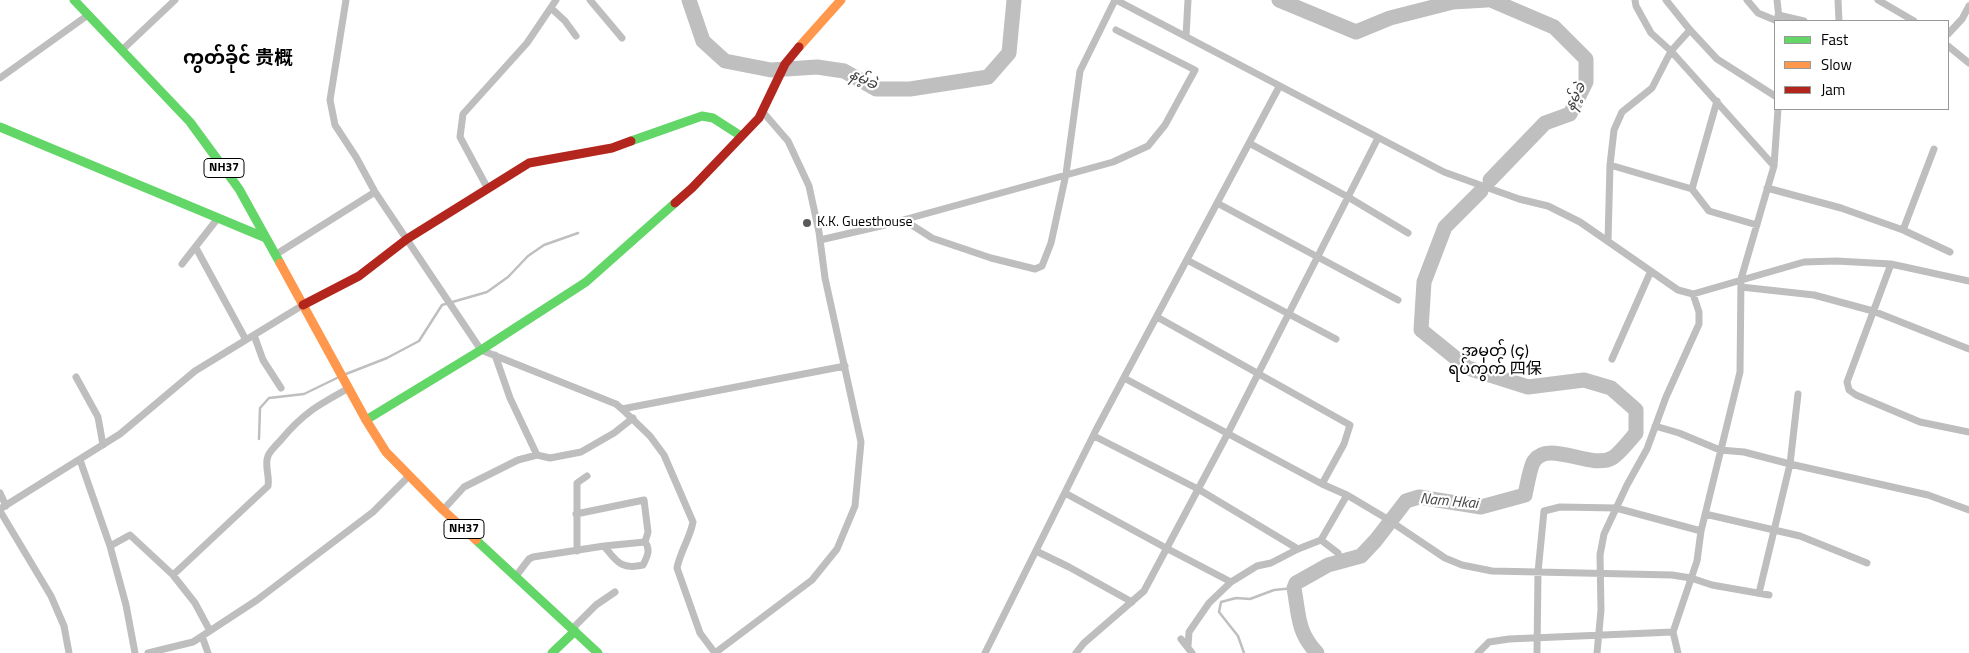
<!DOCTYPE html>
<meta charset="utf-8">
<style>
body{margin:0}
#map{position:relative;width:1969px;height:653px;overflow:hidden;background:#fff;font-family:"Titillium Web",sans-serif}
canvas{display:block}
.legend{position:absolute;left:1774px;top:20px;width:175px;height:90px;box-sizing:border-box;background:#fff;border:1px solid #999;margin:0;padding:6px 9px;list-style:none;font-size:15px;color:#000}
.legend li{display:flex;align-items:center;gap:10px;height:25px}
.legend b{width:25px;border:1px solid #999}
</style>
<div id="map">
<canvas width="1969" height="653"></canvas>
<ul class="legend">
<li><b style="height:6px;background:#63d668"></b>Fast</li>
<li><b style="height:6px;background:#ff974d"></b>Slow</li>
<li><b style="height:6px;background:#b3261e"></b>Jam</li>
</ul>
</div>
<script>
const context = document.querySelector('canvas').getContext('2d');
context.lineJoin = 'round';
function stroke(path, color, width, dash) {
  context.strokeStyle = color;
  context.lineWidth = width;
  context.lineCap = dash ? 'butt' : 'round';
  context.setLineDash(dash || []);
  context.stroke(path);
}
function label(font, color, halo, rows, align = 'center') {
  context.font = font + ' "Titillium Web","Noto Sans SC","Noto Sans Myanmar",sans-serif';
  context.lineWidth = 4.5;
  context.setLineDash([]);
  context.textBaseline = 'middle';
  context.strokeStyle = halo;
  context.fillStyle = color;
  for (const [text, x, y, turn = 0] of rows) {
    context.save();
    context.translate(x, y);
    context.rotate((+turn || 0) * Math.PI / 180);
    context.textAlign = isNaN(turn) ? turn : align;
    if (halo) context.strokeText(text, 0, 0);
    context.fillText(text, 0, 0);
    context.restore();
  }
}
stroke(new Path2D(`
 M 346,374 L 387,358 L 419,341 L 442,305 L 487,292 L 508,277 L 528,256 L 544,245 L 578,233
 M 259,439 L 260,408 L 269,398 L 304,394 L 339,377
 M 1244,653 L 1238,636 L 1219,612 L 1221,602 L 1236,598 L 1250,599 L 1274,590 L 1294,588`), '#bfbfbf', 2.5);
stroke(new Path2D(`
 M 689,0 L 703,41 L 725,61 L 771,70 L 817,67 L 844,71 L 876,89 L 910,89 L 988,77 L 1009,53 L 1014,0
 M 1279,0 L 1356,32 L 1390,18 L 1453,2 L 1487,0
 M 1490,180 L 1545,123 L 1570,114 L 1586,82 L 1586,59 L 1554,27 L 1491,0
 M 1317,653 C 1297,632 1299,615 1294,588 L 1296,583 L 1328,565 L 1361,556 L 1376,540 L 1406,501 L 1419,497 L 1481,507 L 1525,495 C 1527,486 1530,467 1534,461 C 1548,439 1591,470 1612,458 C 1619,454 1630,440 1636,433 L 1636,410 L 1611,388 L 1584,380 L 1528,387 L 1468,368 L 1421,330 L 1424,282 L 1445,227 L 1481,191`), '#bfbfbf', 15);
stroke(new Path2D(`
 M 346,0 L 330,100 L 335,125 L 356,157 L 375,192 L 481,350 L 616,404 L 622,409 L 650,436 L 664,455 L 693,522 C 690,538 680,552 677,568 L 700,633 L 715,653
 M 590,0 L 622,38
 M 1116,0 L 1444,172 L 1519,199 L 1548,206 L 1580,222 L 1678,290 L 1693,294 L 1804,262 L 1836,261 L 1891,264 L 1969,281
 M 1635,0 L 1636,6 L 1651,33 L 1671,51 L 1774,166
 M 1666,0 L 1690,30 L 1717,59 L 1775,96
 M 1747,0 L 1758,13 L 1777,21
 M 1777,0 L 1779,18
 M 1838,0 L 1839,21
 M 1878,0 L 1914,21
 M 551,8 L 565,21 L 576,36
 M 1778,15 L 1804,21
 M 1948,34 L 1962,19 L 1969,6
 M 1186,36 L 1188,0
 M 1948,46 L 1969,63
 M 122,50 L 175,0
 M 0,78 L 88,15
 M 1249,143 L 1348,197 L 1408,233
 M 1610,165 L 1692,189 L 1709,211 L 1757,225
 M 1767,188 L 1841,208 L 1903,230 L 1950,252
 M 488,189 L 460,137 L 463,114 L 527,43 L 556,0
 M 1692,189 L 1717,101
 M 1217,203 L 1398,300
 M 904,220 L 932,238 L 991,258 L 1035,269 L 1042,266 L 1051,243 L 1066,174 L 1080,71 L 1115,0
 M 1903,230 L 1934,149
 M 820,240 L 885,225 L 1113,162 L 1148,146 L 1165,125 L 1195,70 L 1116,30
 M 1608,241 L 1610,165 L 1614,130 L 1622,112 L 1652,88 L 1671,51 L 1690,30
 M 196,248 L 246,340
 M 275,255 L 375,192
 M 1187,260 L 1336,339
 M 182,264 L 218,218
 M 1891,264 L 1847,382 L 1849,390 L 1856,395 L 1920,422 L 1969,432
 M 1741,287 L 1814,295 L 1873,311 L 1969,349
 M 1157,317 L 1350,425 L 1344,444 L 1322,484
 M 254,335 L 263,360 L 281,388
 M 495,355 L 510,398 L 537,455
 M 1612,359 L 1650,273
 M 76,377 L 98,417 L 103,445
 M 1124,378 L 1322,484 L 1347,495 L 1384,517 L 1445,558 L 1462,565 L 1492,571 L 1672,575 L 1691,578 L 1712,585 L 1769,595
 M 622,409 L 845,366
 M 1655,426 L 1679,433 L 1720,450 L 1744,452 L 1790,464 L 1928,495 L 1969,510
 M 1094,436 L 1198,489 L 1298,549
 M 80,460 L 110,546 L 126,605 L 135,653
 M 0,493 L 6,506
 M 1065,493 L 1166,548 L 1231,582
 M 0,509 L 120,434 L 195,371 L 303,305
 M 443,510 L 464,487 L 518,460 L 537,455 L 550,458 L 581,452 L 614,433 L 633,418
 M 0,511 L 51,596 L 64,626 L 69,653
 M 1705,514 L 1800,536 L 1867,563
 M 1321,540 L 1338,553
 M 110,546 L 130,535 L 173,575 L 195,603 L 210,631
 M 604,546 L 645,542
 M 577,551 L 577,483 L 587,476
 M 1036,551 L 1069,567 L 1132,602
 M 173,575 L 268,486 C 270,476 264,465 268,456 C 270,451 276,445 280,441 C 303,413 318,405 349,388
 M 516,576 L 529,559 L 533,557 L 604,546 C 617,562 621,570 643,565 C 647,557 651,550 645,542 L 648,532 L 644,500 L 576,514
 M 1759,593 L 1790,464 L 1798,394
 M 572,629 L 596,605 L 615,592
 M 202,636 L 208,653
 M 1181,639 L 1192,653
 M 1188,646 L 1189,632 L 1209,603 L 1231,582 L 1257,566 L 1271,563 L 1298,549 L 1321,540 L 1347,495
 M 148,653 L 193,642 L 257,600 L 373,512 L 409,476
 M 715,653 L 812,580 L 837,549 L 855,506 L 861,442 L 825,278 L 819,232 L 809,186 L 788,141 L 762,111
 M 985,653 L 1096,430 L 1279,87
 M 1076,653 L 1084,643 L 1144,591 L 1228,433 L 1378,138
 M 1478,653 L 1489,642 L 1509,639 L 1673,632
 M 1537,653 L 1538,572 L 1544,511 L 1560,507 L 1616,508 L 1701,531
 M 1597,653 L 1601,610 L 1600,555 L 1604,534 L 1627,485 L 1647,449 L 1666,397 L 1699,324 L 1699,312 L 1693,294
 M 1678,653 L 1673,632 L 1697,561 L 1701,531 L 1740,372 L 1741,279 L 1774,166 L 1778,109`), '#bebebe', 7);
stroke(new Path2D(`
 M 74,0 L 190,122 L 239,189 L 280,263
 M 0,127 L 266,238
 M 631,141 L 702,116 L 713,118 L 741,136
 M 366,420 L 481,350 L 586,282 L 675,203
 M 476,540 L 598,653
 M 552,653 L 575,631`), '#63d668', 9);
stroke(new Path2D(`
 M 799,47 L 841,0
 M 280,263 L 366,420 L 386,452 L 443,510 L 476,540`), '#ff974d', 9);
stroke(new Path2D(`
 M 675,203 L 692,188 L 759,118 L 785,64 L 799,47
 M 303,305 L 359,276 L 407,239 L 529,163 L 612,148 L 631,141`), '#b3261e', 9);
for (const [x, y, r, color] of [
 [807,223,5,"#595959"]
]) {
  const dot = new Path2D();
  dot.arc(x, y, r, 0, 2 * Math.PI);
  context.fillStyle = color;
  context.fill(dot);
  stroke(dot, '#fff', 2);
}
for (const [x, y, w] of [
 [224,168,40],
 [464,529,40]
]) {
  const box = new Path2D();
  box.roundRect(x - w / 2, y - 9.5, w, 19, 4);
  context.fillStyle = '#fff';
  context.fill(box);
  stroke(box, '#000', 1);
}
label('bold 12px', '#000', null, [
 ["NH37",224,168],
 ["NH37",464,529]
]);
label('14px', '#000', '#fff', [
 ["K.K. Guesthouse",817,223]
], 'left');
label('italic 15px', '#444', '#fff', [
 ["နမ့်ခဲ",863,80,25],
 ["နမ့်ခဲ",1576,97,-63],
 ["Nam Hkai",1449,502,5]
]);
label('16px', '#000', '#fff', [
 ["အမှတ် (၄)",1495,352],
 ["ရပ်ကွက် 四保",1495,370]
]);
label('bold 19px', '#000', '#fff', [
 ["ကွတ်ခိုင် 贵概",238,59]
]);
</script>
